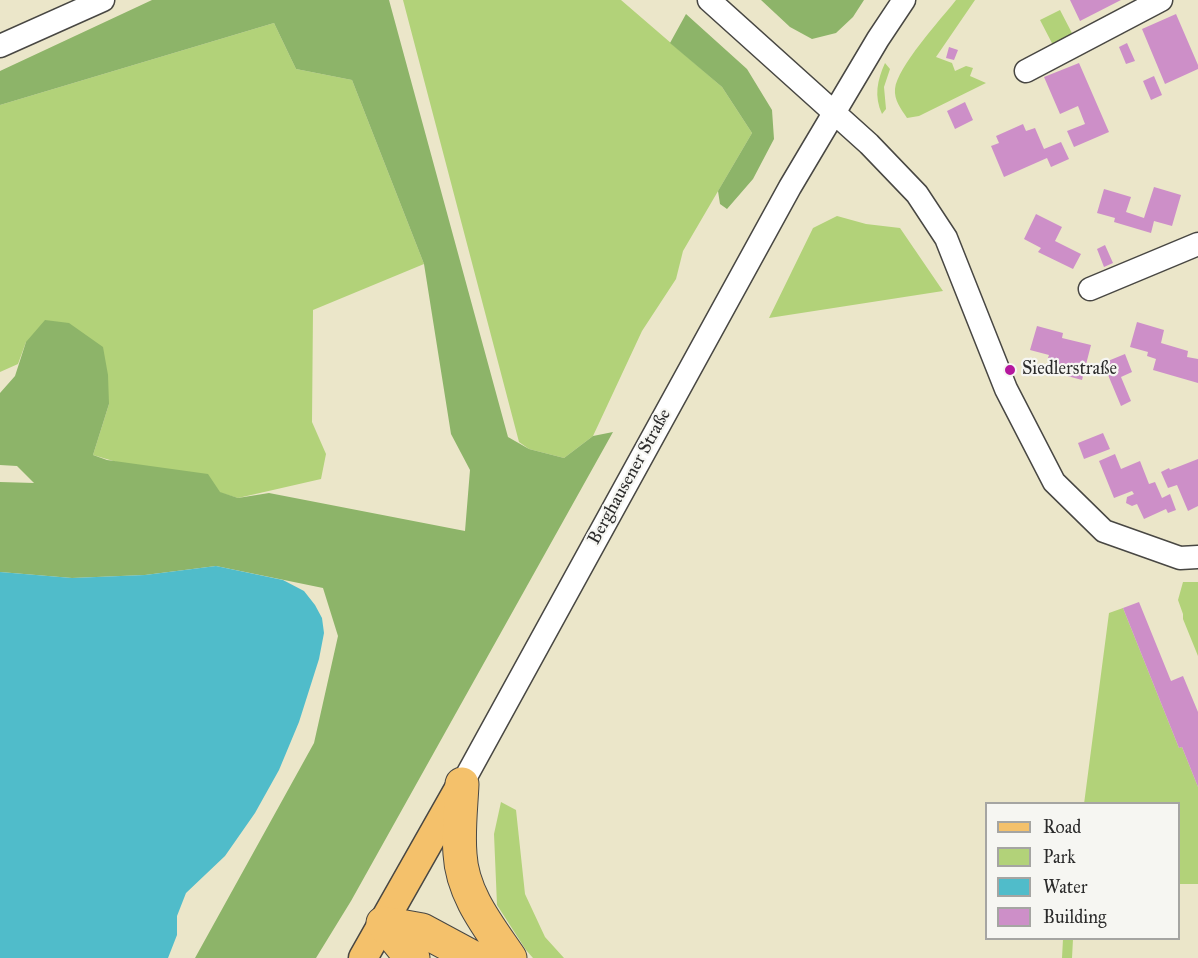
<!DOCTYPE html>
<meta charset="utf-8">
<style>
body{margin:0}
#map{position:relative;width:1198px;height:958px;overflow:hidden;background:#ebe6c9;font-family:"IM FELL Great Primer",serif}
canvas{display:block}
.legend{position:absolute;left:985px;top:802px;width:195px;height:138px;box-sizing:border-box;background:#f6f6f2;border:2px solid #a5a5a2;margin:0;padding:8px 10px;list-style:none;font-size:18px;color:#2b2b2b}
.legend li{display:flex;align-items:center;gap:12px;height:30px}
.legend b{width:30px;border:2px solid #a5a5a2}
</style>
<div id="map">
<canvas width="1198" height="958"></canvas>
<ul class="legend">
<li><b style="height:8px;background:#f4c16b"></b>Road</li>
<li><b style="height:16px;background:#b2d279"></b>Park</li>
<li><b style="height:16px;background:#50bcca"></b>Water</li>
<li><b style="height:16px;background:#cd8fc8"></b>Building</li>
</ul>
</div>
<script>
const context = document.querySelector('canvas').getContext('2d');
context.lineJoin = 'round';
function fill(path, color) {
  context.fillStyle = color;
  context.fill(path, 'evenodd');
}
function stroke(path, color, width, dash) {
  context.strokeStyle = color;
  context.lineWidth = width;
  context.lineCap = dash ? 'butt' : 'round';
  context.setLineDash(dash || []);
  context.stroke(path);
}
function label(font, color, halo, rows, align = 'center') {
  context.font = font + ' "IM FELL Great Primer",serif';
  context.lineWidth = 4.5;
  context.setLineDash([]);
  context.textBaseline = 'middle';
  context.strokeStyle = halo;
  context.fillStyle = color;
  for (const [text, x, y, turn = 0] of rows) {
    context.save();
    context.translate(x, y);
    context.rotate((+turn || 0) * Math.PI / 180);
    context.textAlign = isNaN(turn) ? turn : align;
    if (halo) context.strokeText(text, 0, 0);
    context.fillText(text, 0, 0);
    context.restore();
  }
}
fill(new Path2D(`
 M 403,0 L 621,0 L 722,87 L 752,133 L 683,251 L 676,279 L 642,331 L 593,436 L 564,458 L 529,449 L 519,442 Z
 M 956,0 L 975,0 L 936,57 L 952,63 L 955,71 L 966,66 L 973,68 L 970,76 L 986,83 L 919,116 L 907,118 C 901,109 894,100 895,89 C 897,67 941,19 956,0 Z
 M 1060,10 L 1074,37 L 1054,47 L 1040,20 Z
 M 274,23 L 296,69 L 352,80 L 424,264 L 313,310 L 312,422 L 326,454 L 321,479 L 238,498 L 93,455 L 109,404 L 26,342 L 18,364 L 0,372 L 0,105 Z
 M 885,63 L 890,69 L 884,87 L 886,109 L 882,114 C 874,96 877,81 885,63 Z
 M 837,216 L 866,224 L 900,228 L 943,291 L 769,318 L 813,228 Z
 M 1183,582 L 1198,582 L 1198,656 L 1183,619 L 1183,614 L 1178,600 Z
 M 1123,608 L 1179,748 L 1182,747 L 1198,787 L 1198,884 L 1179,884 L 1178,804 L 1084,804 L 1109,613 Z
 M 501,802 L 516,810 L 525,894 L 545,937 L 564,958 L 533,958 L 526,950 L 497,905 L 494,834 Z
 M 1063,939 L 1073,939 L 1072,958 L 1062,958 Z`), '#b2d279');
fill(new Path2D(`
 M 152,0 L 389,0 L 508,437 L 529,449 L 564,458 L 593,436 L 613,432 L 351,901 L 316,958 L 195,958 L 314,743 L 338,636 L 323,588 L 216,566 L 145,575 L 72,578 L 0,572 L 0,482 L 34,483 L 17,466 L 0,465 L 0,393 L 15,376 L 26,342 L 45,320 L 69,323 L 103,347 L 108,375 L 109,404 L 93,455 L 107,460 L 208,474 L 220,492 L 238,498 L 269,493 L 465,531 L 470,470 L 451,434 L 424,264 L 352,80 L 296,69 L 274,23 L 0,105 L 0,71 Z
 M 761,0 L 864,0 L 853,17 L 836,33 L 812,39 L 790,27 Z
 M 686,14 L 747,69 L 772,110 L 774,139 L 753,179 L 727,209 L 720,204 L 718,191 L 752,133 L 722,87 L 670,43 Z`), '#8db469');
fill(new Path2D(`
 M 216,566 L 283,580 L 304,591 L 315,605 L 322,618 L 324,633 L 319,659 L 299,722 L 279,770 L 255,813 L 225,856 L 186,893 L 177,916 L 177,935 L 168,958 L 0,958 L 0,572 L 72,578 L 145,575 Z`), '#50bcca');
fill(new Path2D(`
 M 1070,0 L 1121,0 L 1080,21 Z
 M 1176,14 L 1198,65 L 1198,69 L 1165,84 L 1142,29 Z
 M 1127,43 L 1135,61 L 1126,64 L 1119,47 Z
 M 949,47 L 958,50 L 954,60 L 946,58 Z
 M 1079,63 L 1109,132 L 1074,147 L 1067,131 L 1085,124 L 1078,106 L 1060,114 L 1044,77 Z
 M 1154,76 L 1162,95 L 1151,100 L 1143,81 Z
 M 965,102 L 973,120 L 955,129 L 947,111 Z
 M 1023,124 L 1026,131 L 1035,128 L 1044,149 L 1061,142 L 1069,159 L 1051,167 L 1047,158 L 1004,177 L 991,146 L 999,143 L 996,136 Z
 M 1154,187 L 1181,195 L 1172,226 L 1154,221 L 1151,233 L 1114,222 L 1115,218 L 1097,213 L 1104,189 L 1131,197 L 1126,212 L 1144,218 Z
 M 1036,214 L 1062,227 L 1055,241 L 1081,254 L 1073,269 L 1038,252 L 1041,248 L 1024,239 Z
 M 1105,245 L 1113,263 L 1104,267 L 1097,249 Z
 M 1137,322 L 1164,330 L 1161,343 L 1188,351 L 1187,357 L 1198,359 L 1198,383 L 1153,370 L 1156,359 L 1147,356 L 1148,352 L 1130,347 Z
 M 1037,326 L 1063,333 L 1062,338 L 1091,345 L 1082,380 L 1053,372 L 1056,360 L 1048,358 L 1049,355 L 1030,350 Z
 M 1125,354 L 1132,372 L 1121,377 L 1131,401 L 1121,406 L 1103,363 Z
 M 1103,433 L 1110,449 L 1084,459 L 1078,443 Z
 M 1115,454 L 1121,469 L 1140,461 L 1149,484 L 1155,482 L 1162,498 L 1170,494 L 1176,510 L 1168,513 L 1166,509 L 1144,519 L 1137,504 L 1132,506 L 1126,503 L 1127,497 L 1134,494 L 1132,491 L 1114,498 L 1099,461 Z
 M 1198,459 L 1198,506 L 1188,511 L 1177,485 L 1168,488 L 1161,472 L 1169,468 L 1170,470 Z
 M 1139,602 L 1171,681 L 1183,676 L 1198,712 L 1198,787 L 1182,747 L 1179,748 L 1123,608 Z`), '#cd8fc8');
const minor = new Path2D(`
 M 709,0 L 869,144 L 917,194 L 946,238 L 1006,389 L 1054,482 L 1104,531 L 1180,558 L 1198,557
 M 0,46 L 103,0
 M 1026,71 L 1161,0
 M 1090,289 L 1198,244
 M 462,784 L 790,187 L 878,39 L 904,0`);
const major = new Path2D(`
 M 363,958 L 461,785`);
const highway = new Path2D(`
 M 462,784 C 461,807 458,831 460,854 C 462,894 489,927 510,958
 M 383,923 L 422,930 L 474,958
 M 383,923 L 408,954 L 413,958`);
stroke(minor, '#484743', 25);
stroke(major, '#484743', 31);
stroke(highway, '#484743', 35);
stroke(minor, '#fff', 22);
stroke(major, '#f4c16b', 28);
stroke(highway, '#f4c16b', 33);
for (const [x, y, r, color] of [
 [1010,370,6,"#b5179e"]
]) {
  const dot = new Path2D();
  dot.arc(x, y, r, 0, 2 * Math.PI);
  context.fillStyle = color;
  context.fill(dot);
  stroke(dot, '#f6f6f2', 2);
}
label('18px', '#2b2b2b', '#f6f6f2', [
 ["Siedlerstraße",1022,370]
], 'left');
label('18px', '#2b2b2b', '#f6f6f2', [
 ["Berghausener Straße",630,477,-61]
]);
</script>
